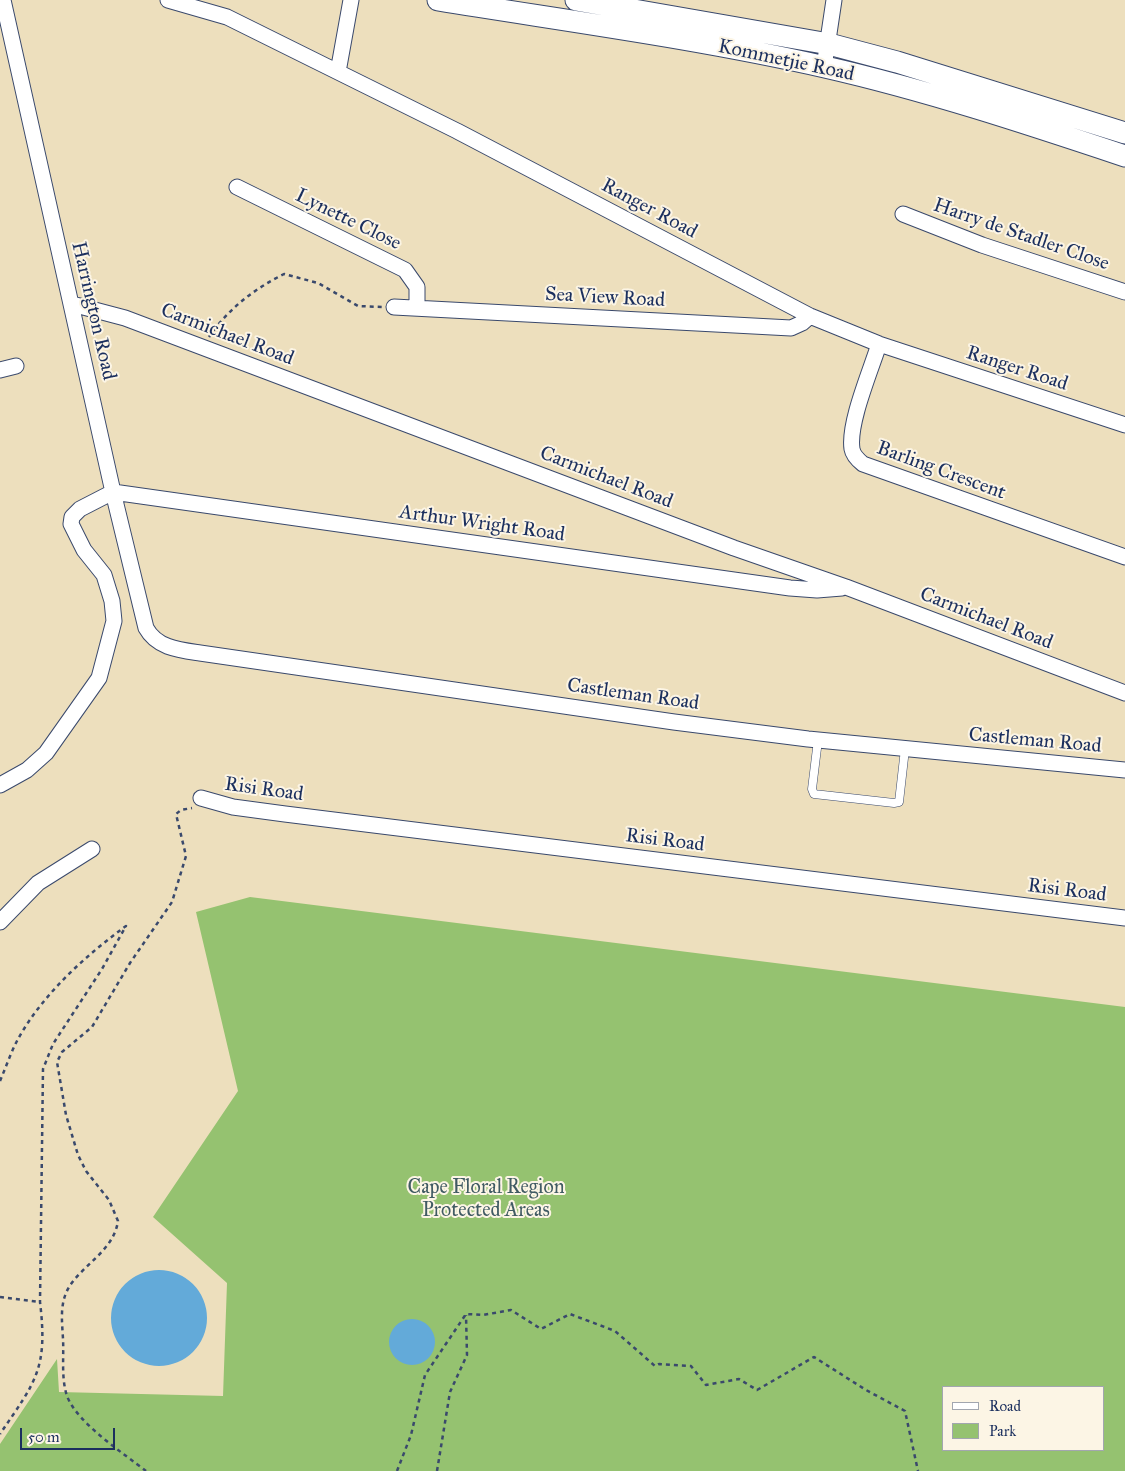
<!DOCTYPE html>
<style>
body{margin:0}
#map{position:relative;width:1125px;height:1471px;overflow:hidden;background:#eddfbd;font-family:"IM FELL Great Primer",serif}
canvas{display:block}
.legend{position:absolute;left:942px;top:1386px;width:162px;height:65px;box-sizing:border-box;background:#fcf5e5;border:1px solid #a2a6af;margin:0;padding:6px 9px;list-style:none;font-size:15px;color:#1b2f5e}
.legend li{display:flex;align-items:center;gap:10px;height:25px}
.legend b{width:25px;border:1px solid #a2a6af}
.scale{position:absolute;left:20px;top:1428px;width:95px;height:22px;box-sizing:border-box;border:2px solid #1b2f5e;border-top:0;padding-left:6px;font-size:15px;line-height:18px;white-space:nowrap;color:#1b2f5e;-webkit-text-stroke:4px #fcf5e5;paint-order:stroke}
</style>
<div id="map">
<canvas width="1125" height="1471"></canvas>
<ul class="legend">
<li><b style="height:6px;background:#fff"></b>Road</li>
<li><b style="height:14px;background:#95c270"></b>Park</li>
</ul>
<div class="scale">50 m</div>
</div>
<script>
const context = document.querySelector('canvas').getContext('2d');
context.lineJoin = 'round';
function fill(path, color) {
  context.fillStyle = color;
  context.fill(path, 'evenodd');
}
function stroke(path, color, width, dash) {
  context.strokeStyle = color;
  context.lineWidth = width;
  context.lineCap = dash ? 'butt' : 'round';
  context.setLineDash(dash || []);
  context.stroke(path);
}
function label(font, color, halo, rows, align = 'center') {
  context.font = font + ' "IM FELL Great Primer",serif';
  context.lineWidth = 4;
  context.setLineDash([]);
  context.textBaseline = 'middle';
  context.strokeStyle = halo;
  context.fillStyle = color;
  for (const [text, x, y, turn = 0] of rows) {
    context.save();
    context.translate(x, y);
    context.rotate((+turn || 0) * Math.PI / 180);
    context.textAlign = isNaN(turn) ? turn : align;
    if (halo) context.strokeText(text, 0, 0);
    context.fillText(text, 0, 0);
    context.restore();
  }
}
fill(new Path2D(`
 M 250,897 L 1125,1007 L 1125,1471 L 0,1471 L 0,1444 L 57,1359 L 59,1392 L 223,1396 L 227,1283 L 153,1217 L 238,1091 L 196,912 ZM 944,1387 L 1104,1387 L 1104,1450 L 944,1450 Z`), '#95c270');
fill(new Path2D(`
 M111 1318a48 48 0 1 1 96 0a48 48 0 1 1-96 0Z
 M389 1342a23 23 0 1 1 46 0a23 23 0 1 1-46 0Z`), '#63aad9');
const lane = new Path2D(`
 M 818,740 L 812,789 L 814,794 L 894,803 L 899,802 L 905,749`);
const street = new Path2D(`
 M 3,0 L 113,492 L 146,628 C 157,648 179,650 200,653 L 674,722 L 808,739 L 1125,770
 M 168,0 L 227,17 L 457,131 L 810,316 L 879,344 L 1125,425
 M 824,67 L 834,0
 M 338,72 L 351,0
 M 237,187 L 405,270 L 417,287 L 417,308
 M 903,214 L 982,245 L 1125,292
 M 72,304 L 125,318 L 734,548 L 846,587 L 1125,693
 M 394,307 L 791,328 L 802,323 L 810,316
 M 879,344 C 871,370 848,423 852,449 C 853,455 858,460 863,464 L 1125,557
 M 0,370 L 16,366
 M 0,785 L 27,770 L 46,753 L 99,678 L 114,621 L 112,601 L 104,575 L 84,550 L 71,524 L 72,517 L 80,509 L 113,492 L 790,588 L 817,590 L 842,588
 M 201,798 L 233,807 L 285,814 L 1125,918
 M 0,922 L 38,883 L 92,849`);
const secondary = new Path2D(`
 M 438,0 C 567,21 697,38 825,67 C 926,90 1026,123 1125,156
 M 576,0 L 829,44 L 897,62 L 1125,133`);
stroke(lane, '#3a496c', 9);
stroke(street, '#3a496c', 17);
stroke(secondary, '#3a496c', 23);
stroke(new Path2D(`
 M 209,337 C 228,309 254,289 284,274 L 318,283 L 358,306 L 382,307
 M 0,1081 C 6,1067 11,1052 18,1039 C 43,994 85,956 126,926 L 102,969 L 53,1044 L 43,1069 L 40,1302 C 48,1369 36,1381 0,1434
 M 0,1297 L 40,1302
 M 146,1471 C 123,1453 77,1423 67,1396 C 61,1378 64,1357 63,1339 C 62,1320 59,1301 71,1284 C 86,1263 114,1249 118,1221 L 109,1200 L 86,1171 L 78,1155 L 66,1115 L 57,1062 L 62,1052 L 92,1027 L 130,963 L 172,902 L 186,856 L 176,814 L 181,810 L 192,808
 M 397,1471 L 411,1435 L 425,1375 L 466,1314 L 483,1315 L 511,1310 L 541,1329 L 570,1314 L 615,1331 L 655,1366 L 659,1364 L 691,1366 L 706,1385 L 739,1379 L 757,1390 L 814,1357 L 866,1390 L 905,1411 L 918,1471
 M 437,1471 L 450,1392 L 467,1355 L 466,1315`), '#3a496c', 2.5, [4, 4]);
stroke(lane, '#fff', 8);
stroke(street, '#fff', 15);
stroke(secondary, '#fff', 21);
label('20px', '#1b2f5e', '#fcf5e5', [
 ["Kommetjie Road",786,61,12],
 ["Ranger Road",649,209,28],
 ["Lynette Close",348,220,26],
 ["Harry de Stadler Close",1021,235,19],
 ["Sea View Road",605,298,3],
 ["Harrington Road",93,311,77],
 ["Carmichael Road",227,335,21],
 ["Ranger Road",1017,369,18],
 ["Barling Crescent",941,471,20],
 ["Carmichael Road",606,478,21],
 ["Arthur Wright Road",482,524,8],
 ["Carmichael Road",986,619,21],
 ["Castleman Road",633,695,8],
 ["Castleman Road",1035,741,5],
 ["Risi Road",264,790,8],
 ["Risi Road",665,841,7],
 ["Risi Road",1067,891,7]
]);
label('20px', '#405b63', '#fcf5e5', [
 ["Cape Floral Region",486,1188],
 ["Protected Areas",486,1211]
]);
</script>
